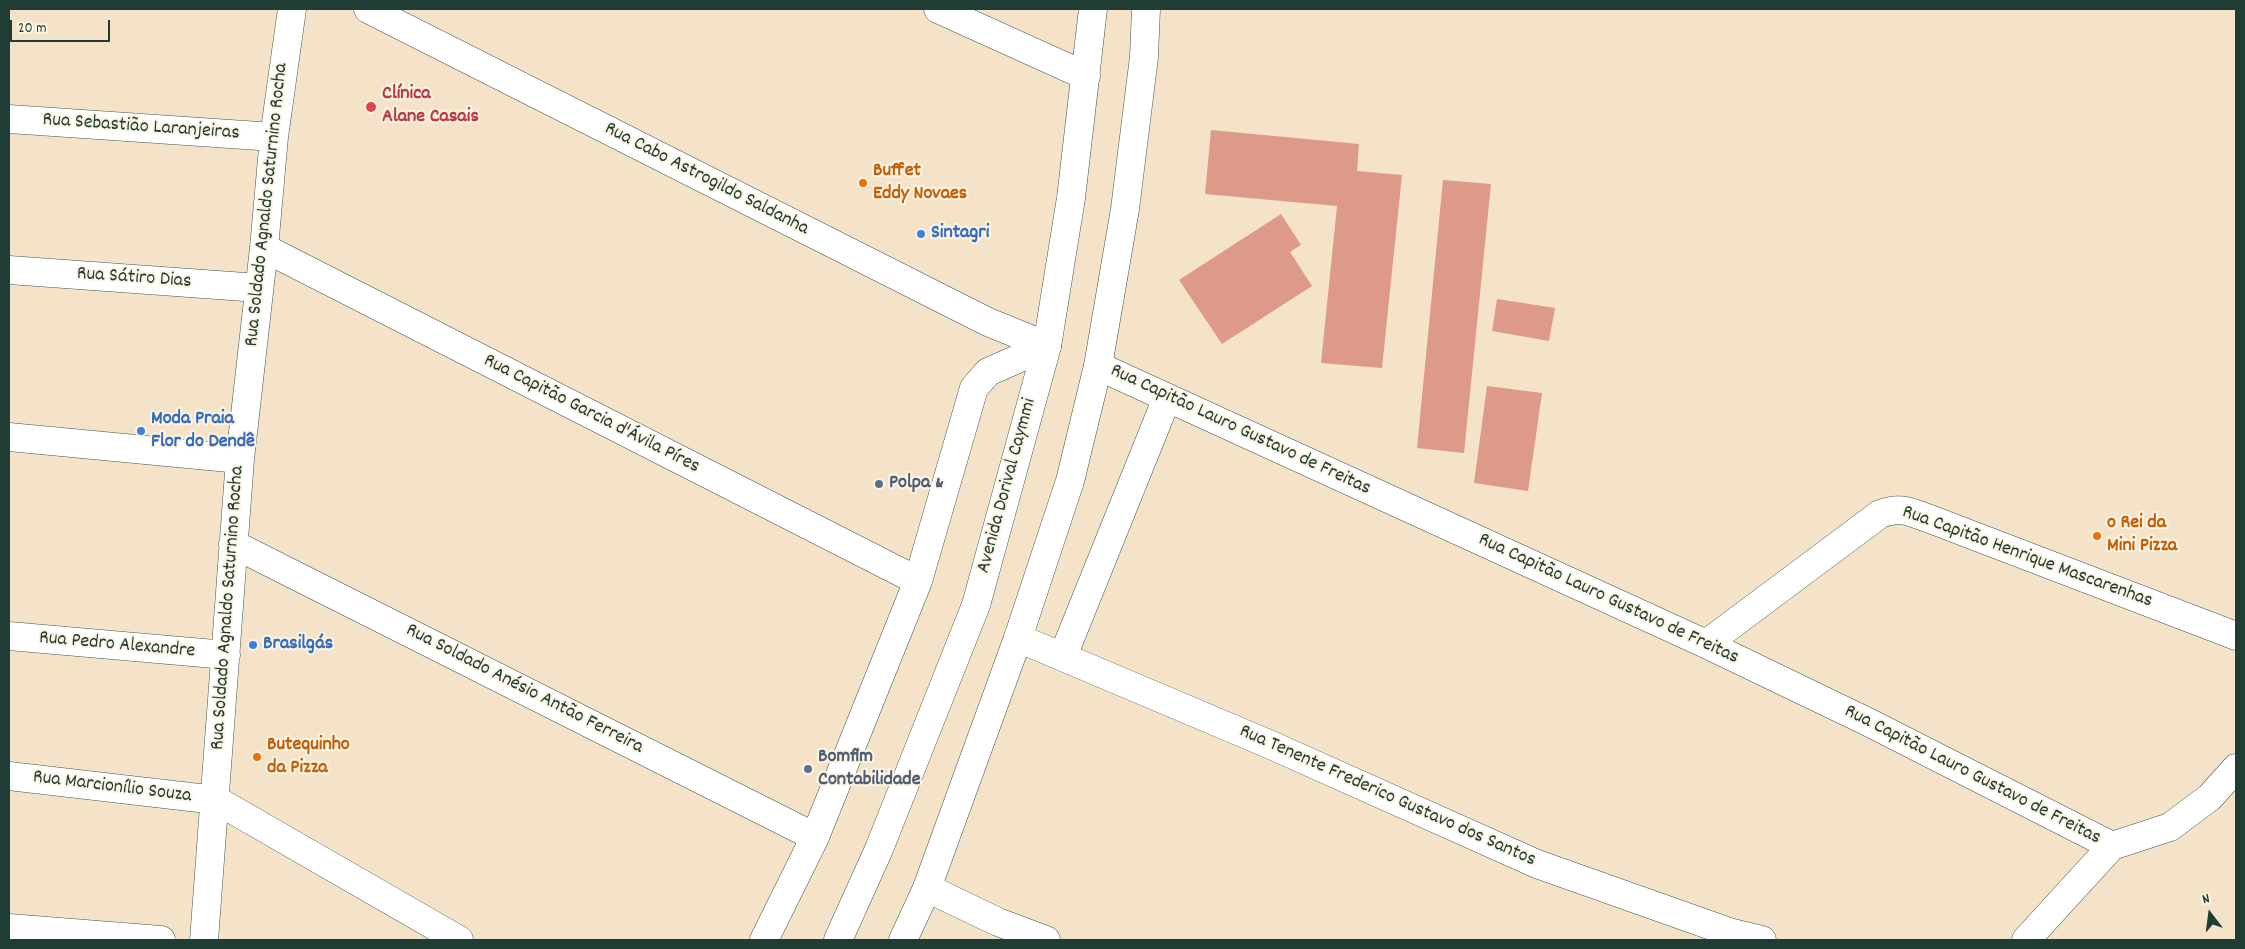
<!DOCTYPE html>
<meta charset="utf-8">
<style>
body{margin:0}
#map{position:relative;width:2245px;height:949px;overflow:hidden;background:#f5e3c9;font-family:Dekko,sans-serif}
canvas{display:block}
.frame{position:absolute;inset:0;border:10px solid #1f3d34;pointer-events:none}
.north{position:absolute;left:2185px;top:889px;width:50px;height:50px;-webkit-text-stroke:4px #fcf5e5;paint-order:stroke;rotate:345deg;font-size:14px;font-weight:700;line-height:20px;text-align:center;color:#1f3d34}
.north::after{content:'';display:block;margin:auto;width:18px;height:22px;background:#1f3d34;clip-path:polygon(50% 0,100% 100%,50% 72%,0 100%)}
.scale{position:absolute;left:10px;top:20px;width:100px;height:22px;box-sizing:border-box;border:2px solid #1f3d34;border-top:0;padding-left:6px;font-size:15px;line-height:18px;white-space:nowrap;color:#1f3d34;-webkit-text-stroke:4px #fcf5e5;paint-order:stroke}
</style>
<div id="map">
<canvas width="2245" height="949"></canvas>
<div class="frame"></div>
<div class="north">N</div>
<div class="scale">20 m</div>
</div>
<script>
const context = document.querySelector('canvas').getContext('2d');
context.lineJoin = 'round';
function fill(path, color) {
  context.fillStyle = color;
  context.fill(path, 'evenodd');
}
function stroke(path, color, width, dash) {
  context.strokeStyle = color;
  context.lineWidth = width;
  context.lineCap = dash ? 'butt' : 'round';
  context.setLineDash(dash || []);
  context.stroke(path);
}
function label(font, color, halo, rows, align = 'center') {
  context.font = font + ' Dekko,sans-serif';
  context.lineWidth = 4;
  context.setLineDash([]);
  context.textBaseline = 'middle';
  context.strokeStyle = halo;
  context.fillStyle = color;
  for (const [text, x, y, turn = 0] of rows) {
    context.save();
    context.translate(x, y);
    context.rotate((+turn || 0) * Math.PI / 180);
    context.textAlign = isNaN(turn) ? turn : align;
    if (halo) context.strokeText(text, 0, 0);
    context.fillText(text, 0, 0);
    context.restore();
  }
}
fill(new Path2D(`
 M 1211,130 L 1359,144 L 1357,171 L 1402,175 L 1382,368 L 1321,363 L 1337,206 L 1205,194 Z
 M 1443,180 L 1491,184 L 1464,453 L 1417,448 Z
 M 1281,214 L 1301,245 L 1290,252 L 1312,286 L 1222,344 L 1179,280 Z
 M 1497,299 L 1555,308 L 1549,341 L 1492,331 Z
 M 1487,386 L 1542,393 L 1528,491 L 1474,483 Z`), '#dd998a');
const street = new Path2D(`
 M 368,9 L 988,322 L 1047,346
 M 938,9 L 1086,76
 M 9,119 L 274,137
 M 264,248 L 918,581
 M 9,270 L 259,288
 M 1098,366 L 1706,644 L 1868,722 L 2112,846
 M 9,437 L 240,459
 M 233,544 L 815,837
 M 9,636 L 226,655
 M 1018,638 L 1271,745 L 1537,864 L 1729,932 L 1762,940
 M 1706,644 L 1880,514 C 1901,506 1910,512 1930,519 L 2236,636
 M 1063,656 L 1167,398
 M 9,776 L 216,800 L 459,940
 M 927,888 L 998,922 L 1046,940
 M 9,928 L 161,940
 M 204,940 L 240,459 L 264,248 L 274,137 L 292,9
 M 764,940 L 815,837 L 918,581 L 974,388 L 988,372 L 1047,346
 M 2026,940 L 2112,846 L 2170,827 L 2210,797 L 2236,768`);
const primary = new Path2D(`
 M 838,940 L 879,849 L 976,605 L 1047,346 L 1071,198 L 1093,9
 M 903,940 L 927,888 L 1018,638 L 1070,481 L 1098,366 L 1125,209 L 1144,57 L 1146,9`);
stroke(street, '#3f564a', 29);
stroke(primary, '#3f564a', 29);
stroke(street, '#fff', 28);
stroke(primary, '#fff', 28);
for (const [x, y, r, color] of [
 [371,107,6,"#e0444e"],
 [863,183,5,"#e8710a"],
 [921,234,5,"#3f7fe0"],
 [141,431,5,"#3f7fe0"],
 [879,484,5,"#5c6f8a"],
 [2097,536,5,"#e8710a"],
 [253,645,5,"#3f7fe0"],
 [257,757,5,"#e8710a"],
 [808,769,5,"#5c6f8a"]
]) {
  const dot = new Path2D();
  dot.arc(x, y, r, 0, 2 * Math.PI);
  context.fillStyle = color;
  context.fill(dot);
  stroke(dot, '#fcf5e5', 2);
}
label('bold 20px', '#be3a42', '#fcf5e5', [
 ["Clínica",382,95],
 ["Alane Casais",382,118]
], 'left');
label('20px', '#1f3d34', '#fcf5e5', [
 ["Rua Sebastião Laranjeiras",141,128,4],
 ["Rua Cabo Astrogildo Saldanha",706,180,27],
 ["Rua Soldado Agnaldo Saturnino Rocha",268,205,-84],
 ["Rua Sátiro Dias",134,279,4],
 ["Rua Capitão Garcia d'Ávila Píres",591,415,27],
 ["Rua Capitão Lauro Gustavo de Freitas",1240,431,25],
 ["Avenida Dorival Caymmi",1008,486,-75],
 ["Rua Capitão Henrique Mascarenhas",2027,558,20],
 ["Rua Capitão Lauro Gustavo de Freitas",1608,600,25],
 ["Rua Soldado Agnaldo Saturnino Rocha",229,608,-86],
 ["Rua Pedro Alexandre",117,646,5],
 ["Rua Soldado Anésio Antão Ferreira",524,690,27],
 ["Rua Capitão Lauro Gustavo de Freitas",1972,776,27],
 ["Rua Marcionílio Souza",112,788,7],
 ["Rua Tenente Frederico Gustavo dos Santos",1387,797,24]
]);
label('bold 20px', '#c56008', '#fcf5e5', [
 ["Buffet",873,172],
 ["Eddy Novaes",873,195],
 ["o Rei da",2107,524],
 ["Mini Pizza",2107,547],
 ["Butequinho",267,746],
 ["da Pizza",267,769]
], 'left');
label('bold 20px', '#366cbe', '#fcf5e5', [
 ["Sintagri",931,234],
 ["Moda Praia",151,420],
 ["Flor do Dendê",151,443],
 ["Brasilgás",263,645]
], 'left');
label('bold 20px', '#4e5e75', '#fcf5e5', [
 ["Polpa &",889,484],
 ["Bomfim",818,758],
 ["Contabilidade",818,781]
], 'left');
</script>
